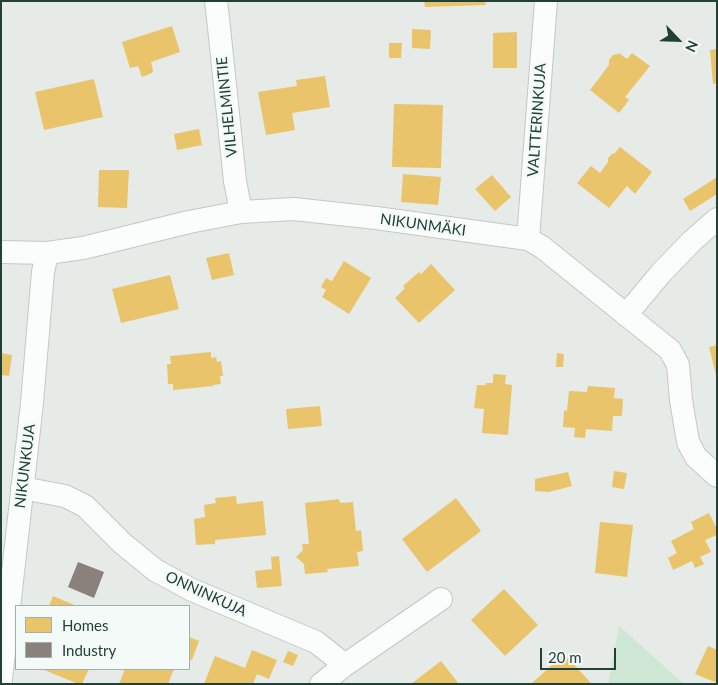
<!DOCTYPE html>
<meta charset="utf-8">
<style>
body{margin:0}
#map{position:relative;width:718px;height:685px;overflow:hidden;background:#e6ebe8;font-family:Lato,sans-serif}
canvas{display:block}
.frame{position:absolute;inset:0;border:2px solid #214137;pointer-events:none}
.legend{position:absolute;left:15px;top:605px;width:175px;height:65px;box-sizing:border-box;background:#f4faf7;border:1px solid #a0b0aa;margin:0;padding:6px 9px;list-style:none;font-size:15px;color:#214137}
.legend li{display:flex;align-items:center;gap:10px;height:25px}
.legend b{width:25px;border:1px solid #a0b0aa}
.north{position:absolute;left:653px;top:15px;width:50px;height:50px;-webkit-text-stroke:4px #f4faf7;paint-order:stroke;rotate:114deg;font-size:14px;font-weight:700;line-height:20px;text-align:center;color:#214137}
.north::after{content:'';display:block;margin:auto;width:18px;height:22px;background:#214137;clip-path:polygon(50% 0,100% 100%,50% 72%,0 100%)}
.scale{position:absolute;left:540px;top:648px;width:76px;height:22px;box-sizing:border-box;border:2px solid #214137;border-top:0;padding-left:6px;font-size:15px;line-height:18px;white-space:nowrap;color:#214137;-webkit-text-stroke:4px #f4faf7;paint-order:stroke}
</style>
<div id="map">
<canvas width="718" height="685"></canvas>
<div class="frame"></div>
<ul class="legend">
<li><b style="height:14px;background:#e9c46a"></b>Homes</li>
<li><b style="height:14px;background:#8a817c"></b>Industry</li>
</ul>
<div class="north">N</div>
<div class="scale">20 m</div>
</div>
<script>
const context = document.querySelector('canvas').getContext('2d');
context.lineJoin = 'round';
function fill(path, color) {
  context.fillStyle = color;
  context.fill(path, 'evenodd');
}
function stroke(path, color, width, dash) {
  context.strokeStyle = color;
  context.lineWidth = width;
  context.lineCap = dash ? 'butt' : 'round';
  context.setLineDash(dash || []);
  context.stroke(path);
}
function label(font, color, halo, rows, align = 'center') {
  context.font = font + ' Lato,sans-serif';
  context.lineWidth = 5;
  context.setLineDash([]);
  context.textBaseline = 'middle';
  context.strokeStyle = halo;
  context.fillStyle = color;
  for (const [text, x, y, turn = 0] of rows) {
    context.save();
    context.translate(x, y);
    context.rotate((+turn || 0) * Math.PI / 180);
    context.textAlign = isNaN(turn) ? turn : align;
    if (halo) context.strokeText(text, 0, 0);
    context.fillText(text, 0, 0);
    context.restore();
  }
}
fill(new Path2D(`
 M 619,626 L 684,684 L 608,684 Z`), '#cee6d4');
fill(new Path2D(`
 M 424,1 L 485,1 L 486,5 L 425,7 Z
 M 172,26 L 180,52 L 151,62 L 153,70 L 152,73 L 142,77 L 138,66 L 130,68 L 122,42 Z
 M 412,29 L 431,30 L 430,49 L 412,48 Z
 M 517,32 L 517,68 L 493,68 L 493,33 Z
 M 389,43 L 402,43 L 401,58 L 389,58 Z
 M 717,49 L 717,83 L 713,84 L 710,50 Z
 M 619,53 L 627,59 L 632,53 L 650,66 L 625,97 L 629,100 L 619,113 L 590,90 L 609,65 L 609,60 L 613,55 L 618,54 Z
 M 325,76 L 330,107 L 292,113 L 295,130 L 266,135 L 258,92 L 297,86 L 296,80 Z
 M 94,79 L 103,117 L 44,130 L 35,92 Z
 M 394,104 L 443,105 L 441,168 L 392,167 Z
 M 199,129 L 202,145 L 177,150 L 174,134 Z
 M 620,147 L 652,172 L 635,194 L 627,186 L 609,208 L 577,183 L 591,166 L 600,173 L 608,162 L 608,158 L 612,154 L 615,153 Z
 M 99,170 L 129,170 L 127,208 L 98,207 Z
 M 403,174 L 441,177 L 438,205 L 401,202 Z
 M 492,175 L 511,197 L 495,211 L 475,189 Z
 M 717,177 L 717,194 L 690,211 L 683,199 Z
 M 229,253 L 234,275 L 212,280 L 206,258 Z
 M 344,261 L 371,278 L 349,314 L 322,297 L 326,290 L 321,287 L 326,278 L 332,281 Z
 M 431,264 L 455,290 L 419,323 L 395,298 L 405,288 L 403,286 L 419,272 L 421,274 Z
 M 170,275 L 179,309 L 121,323 L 112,289 Z
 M 717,345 L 717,374 L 716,375 L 709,347 Z
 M 211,352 L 211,358 L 216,357 L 217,362 L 221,361 L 223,376 L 220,376 L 221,384 L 213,385 L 213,386 L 173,390 L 173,384 L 168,384 L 167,364 L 171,364 L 170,356 Z
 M 1,353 L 12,355 L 9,376 L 1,375 Z
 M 557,353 L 564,354 L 563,367 L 556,367 Z
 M 493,374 L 506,375 L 505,384 L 512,385 L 508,435 L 482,433 L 484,409 L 474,408 L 477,385 L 486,385 L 486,383 L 493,383 Z
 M 588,386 L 615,388 L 614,398 L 623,399 L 622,416 L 613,416 L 612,431 L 586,429 L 585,438 L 574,437 L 575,428 L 563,427 L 564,410 L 567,411 L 569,391 L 587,392 Z
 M 320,406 L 322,426 L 288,429 L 286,409 Z
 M 614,471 L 627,473 L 624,489 L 612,487 Z
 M 568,472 L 572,486 L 549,492 L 535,491 L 535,479 Z
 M 236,496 L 237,504 L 263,501 L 266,535 L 215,540 L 215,544 L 196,545 L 194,519 L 205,517 L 204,505 L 216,503 L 215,498 Z
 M 456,498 L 481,531 L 427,572 L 402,539 Z
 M 339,499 L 340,503 L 353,502 L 356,531 L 361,530 L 363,551 L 357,552 L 359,566 L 327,569 L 328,572 L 305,574 L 304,564 L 296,557 L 303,550 L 302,544 L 309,544 L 305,503 Z
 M 709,513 L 717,529 L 717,535 L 705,540 L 711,552 L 700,557 L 704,564 L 695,568 L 692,561 L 673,570 L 668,558 L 677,553 L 671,541 L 694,529 L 691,522 Z
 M 600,522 L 633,525 L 627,577 L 595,573 Z
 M 279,556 L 282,586 L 257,588 L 255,571 L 272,569 L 271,557 Z
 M 504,589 L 538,625 L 505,656 L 471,620 Z
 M 53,596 L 77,606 L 49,606 Z
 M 189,637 L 199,641 L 192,660 L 189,659 Z
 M 708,646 L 717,650 L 717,683 L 695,674 Z
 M 252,650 L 277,660 L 269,679 L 257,674 L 253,684 L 204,684 L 215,656 L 245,668 Z
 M 288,651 L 298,655 L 293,666 L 283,662 Z
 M 564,654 L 592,684 L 531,684 Z
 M 441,661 L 459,684 L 411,684 Z
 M 42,669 L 89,669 L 82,684 L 78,684 Z
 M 125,669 L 174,669 L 168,684 L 119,684 Z`), '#e9c46a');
fill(new Path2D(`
 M 78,562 L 104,572 L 94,598 L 68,587 Z`), '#8a817c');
const street = new Path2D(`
 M 216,1 L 218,18 L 235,181 L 241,212
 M 528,239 L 546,1
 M 1,252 L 47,253 L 83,248 L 189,222 L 241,212 L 294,209 L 376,218 L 528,239 L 542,247 L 670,350 L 678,365 L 681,400 L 688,442 L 696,457 L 717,476
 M 626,315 L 662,272 L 692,241 L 717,219
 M 22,488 L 65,496 L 85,506 L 122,543 L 155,570 L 192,590 L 316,642 L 345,665
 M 1,679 L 32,403 L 43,272 L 47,253
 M 321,684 L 345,665 L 441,599`);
stroke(street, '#c3c8c5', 24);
stroke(street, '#fbfcfc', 22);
label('15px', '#214137', '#f4faf7', [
 ["VILHELMINTIE",227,107,-96],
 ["VALTTERINKUJA",537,120,-86],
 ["NIKUNMÄKI",423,225,8],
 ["NIKUNKUJA",25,466,-83],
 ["ONNINKUJA",206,594,25]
]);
</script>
